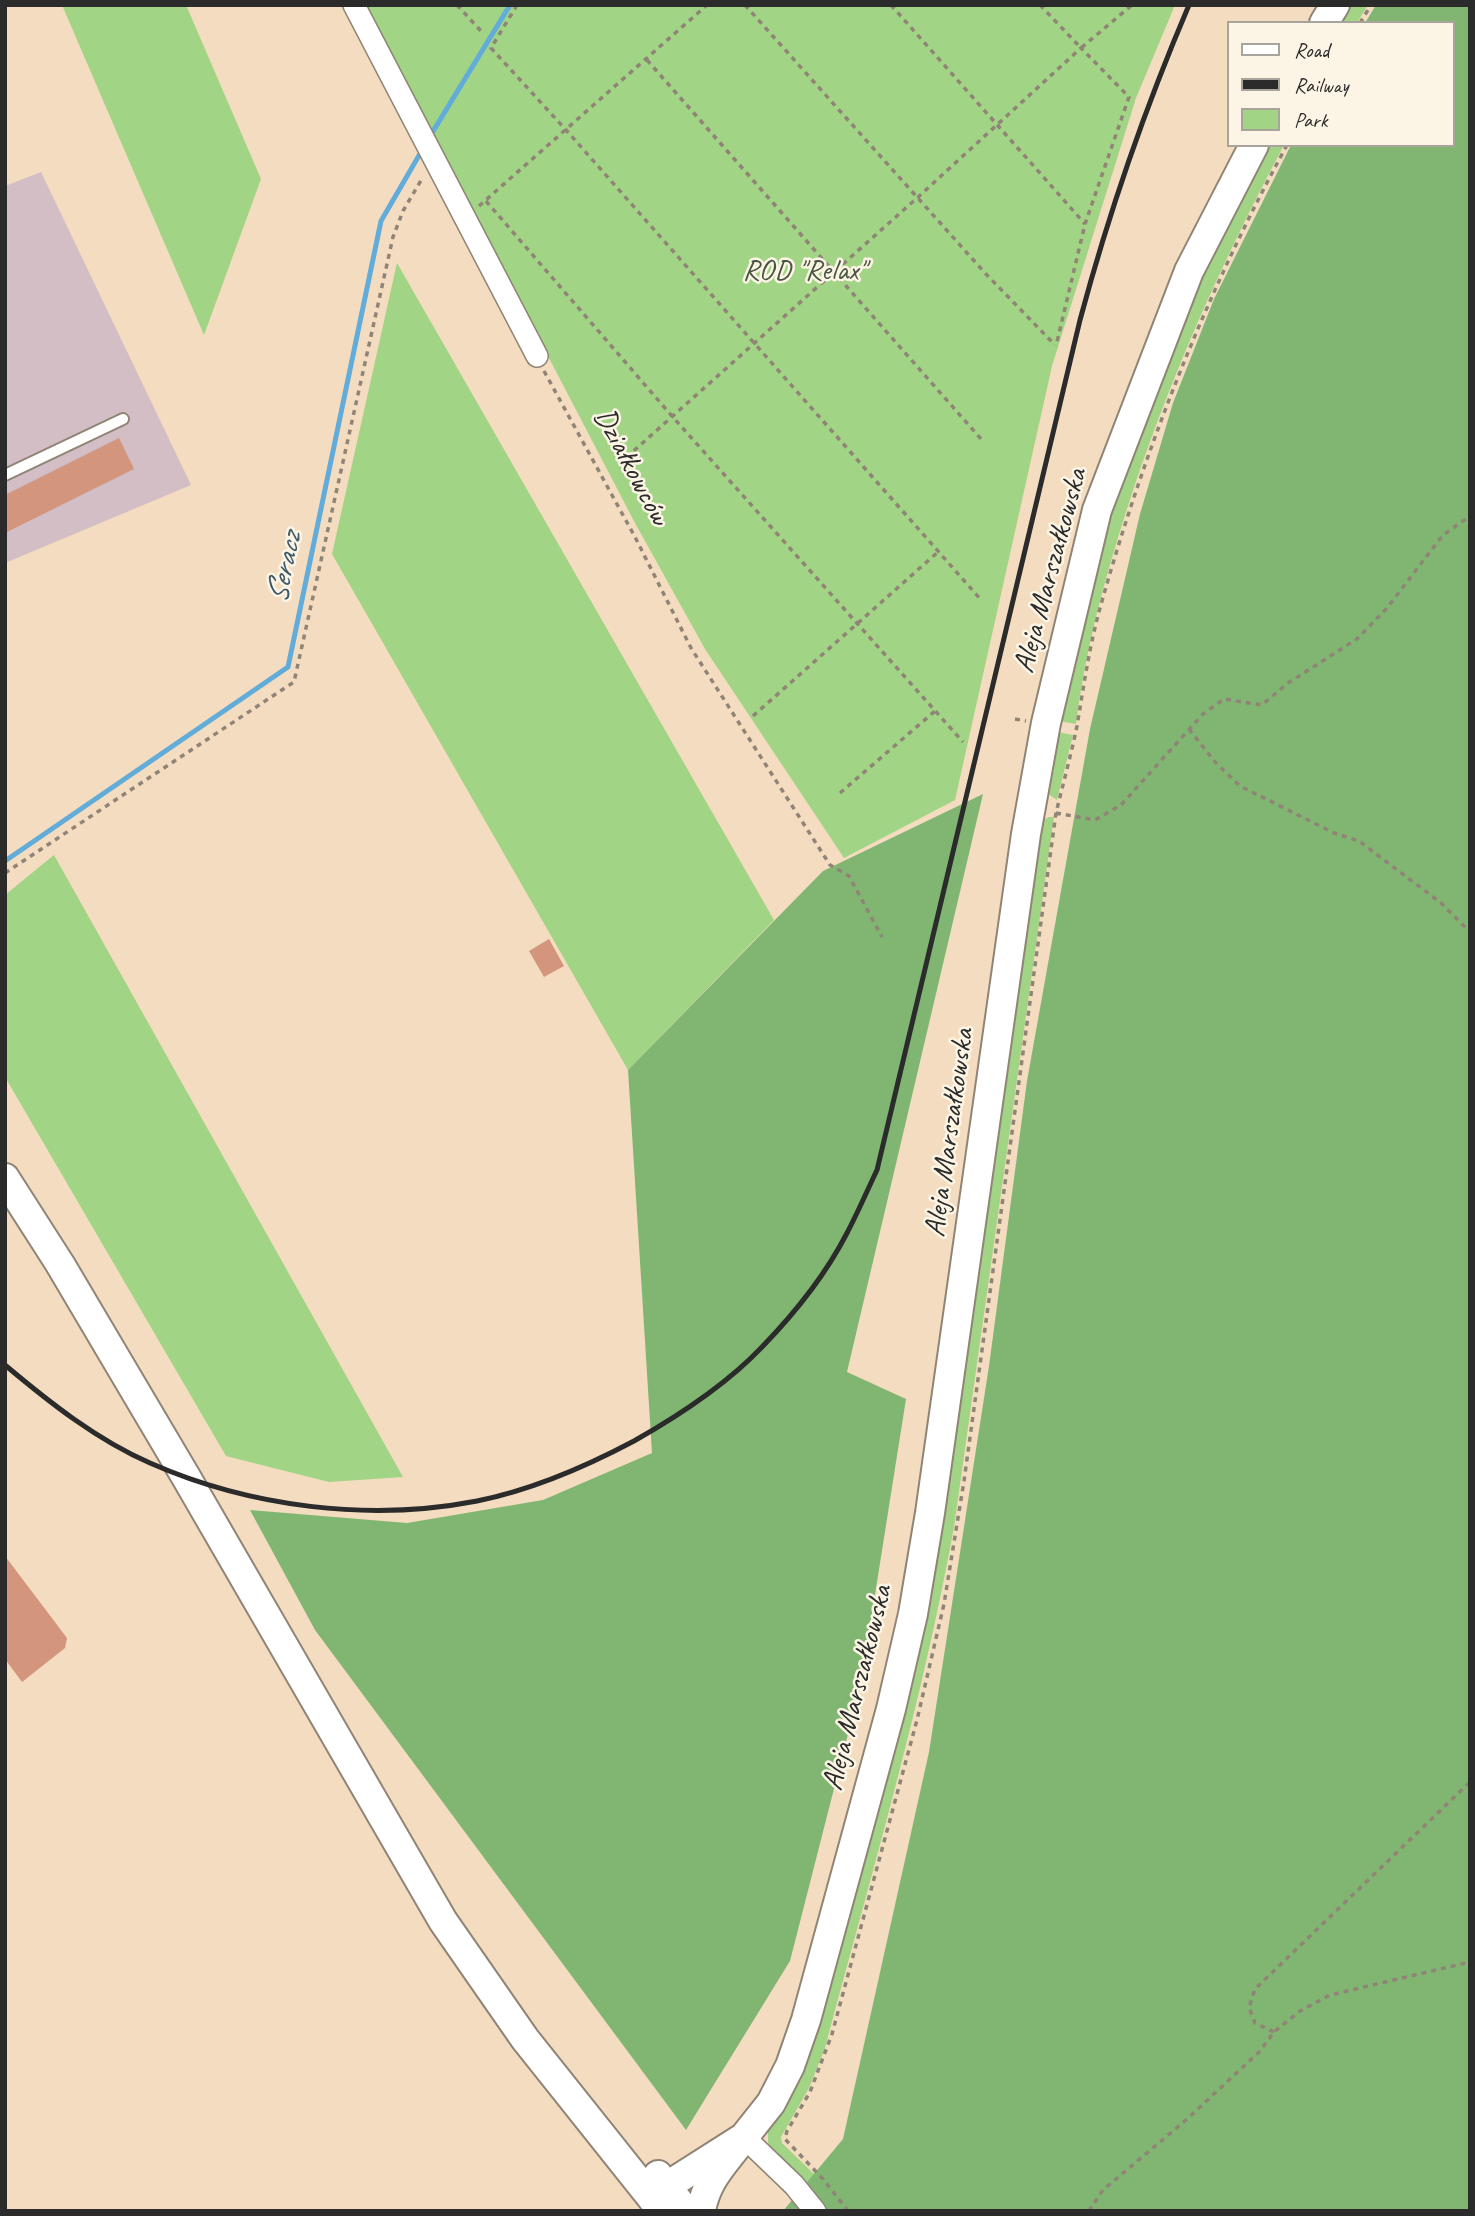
<!DOCTYPE html>
<meta charset="utf-8">
<style>
body{margin:0}
#map{position:relative;width:1475px;height:2216px;overflow:hidden;background:#f4dcc0;font-family:Caveat,sans-serif}
canvas{display:block}
.frame{position:absolute;inset:0;border:7px solid #2b2b2b;pointer-events:none}
.legend{position:absolute;left:1227px;top:21px;width:228px;height:126px;box-sizing:border-box;background:#fcf5e5;border:2px solid #a8a49b;margin:0;padding:9px 12px;list-style:none;font-size:21px;color:#2b2b2b}
.legend li{display:flex;align-items:center;gap:14px;height:35px}
.legend b{width:35px;border:2px solid #a8a49b}
</style>
<div id="map">
<canvas width="1475" height="2216"></canvas>
<div class="frame"></div>
<ul class="legend">
<li><b style="height:9px;background:#fff"></b>Road</li>
<li><b style="height:9px;background:#2b2b2b"></b>Railway</li>
<li><b style="height:19px;background:#a1d484"></b>Park</li>
</ul>
</div>
<script>
const context = document.querySelector('canvas').getContext('2d');
context.lineJoin = 'round';
function fill(path, color) {
  context.fillStyle = color;
  context.fill(path, 'evenodd');
}
function stroke(path, color, width, dash) {
  context.strokeStyle = color;
  context.lineWidth = width;
  context.lineCap = dash ? 'butt' : 'round';
  context.setLineDash(dash || []);
  context.stroke(path);
}
function label(font, color, halo, rows, align = 'center') {
  context.font = font + ' Caveat,sans-serif';
  context.lineWidth = 5;
  context.setLineDash([]);
  context.textBaseline = 'middle';
  context.strokeStyle = halo;
  context.fillStyle = color;
  for (const [text, x, y, turn = 0] of rows) {
    context.save();
    context.translate(x, y);
    context.rotate((+turn || 0) * Math.PI / 180);
    context.textAlign = isNaN(turn) ? turn : align;
    if (halo) context.strokeText(text, 0, 0);
    context.fillText(text, 0, 0);
    context.restore();
  }
}
fill(new Path2D(`
 M 41,172 L 191,485 L 5,563 L 5,186 Z`), '#d2bec4');
fill(new Path2D(`
 M 62,5 L 186,5 L 261,179 L 204,335 Z
 M 365,5 L 1175,5 L 1136,98 L 1052,366 L 955,800 L 844,858 L 705,649 L 635,523 Z
 M 1350,5 L 1368,5 L 1357,23 L 1339,23 Z
 M 1266,145 L 1284,145 C 1221,263 1167,384 1126,512 C 1104,581 1085,651 1076,724 L 1059,721 L 1115,493 L 1189,303 Z
 M 397,263 L 774,920 L 628,1070 L 332,554 Z
 M 1057,732 L 1073,735 L 1057,800 L 1047,793 Z
 M 1049,817 L 1054,817 L 954,1527 C 922,1704 871,1875 825,2048 L 809,2088 L 781,2137 L 782,2143 L 813,2173 L 844,2211 L 824,2211 L 768,2146 L 768,2129 L 792,2092 L 812,2049 L 898,1727 L 1039,822 Z
 M 54,855 L 403,1477 L 329,1482 L 226,1456 L 5,1077 L 5,895 Z`), '#a1d484');
fill(new Path2D(`
 M 1376,5 L 1470,5 L 1470,2211 L 783,2211 L 843,2139 L 929,1752 L 989,1366 L 1027,1081 L 1090,729 L 1140,514 L 1173,403 L 1214,299 L 1291,145 L 1452,145 L 1452,23 L 1365,23 Z
 M 983,794 L 847,1372 L 906,1399 L 861,1683 L 790,1961 L 686,2130 L 315,1630 L 250,1510 L 407,1523 L 543,1500 L 652,1453 L 628,1070 L 823,871 Z`), '#80b672');
stroke(new Path2D(`
 M 432,133 L 510,5
 M 5,861 L 288,667 L 381,221 L 421,152`), '#62acda', 5);
fill(new Path2D(`
 M 119,438 L 134,469 L 5,533 L 5,495 Z
 M 549,939 L 564,966 L 544,977 L 529,951 Z
 M 5,1556 L 67,1638 L 65,1648 L 22,1682 L 5,1659 Z`), '#d3957c');
const lane = new Path2D(`
 M 5,475 L 123,419`);
const street = new Path2D(`
 M 354,5 L 537,356
 M 744,2137 L 794,2185 L 815,2211`);
const secondary = new Path2D(`
 M 1324,23 L 1335,5
 M 5,1178 L 60,1264 L 186,1477 L 443,1921 L 525,2039 L 662,2211
 M 744,2137 L 771,2103 L 790,2066 L 806,2020 L 891,1709 L 913,1614 L 930,1513 L 1026,834 L 1046,723 L 1097,510 L 1189,271 L 1254,145
 M 658,2175 L 686,2211
 M 662,2202 L 667,2186 L 744,2137 C 726,2162 706,2179 701,2211`);
stroke(lane, '#908476', 14);
stroke(street, '#908476', 24);
stroke(secondary, '#908476', 32);
stroke(new Path2D(`
 M 457,5 L 481,31
 M 517,5 L 491,48 L 566,130 L 982,601
 M 745,5 L 985,273 L 1055,345
 M 891,5 L 1085,224
 M 1040,5 L 1081,48 L 1132,5
 M 1360,23 L 1371,5
 M 647,60 L 982,440
 M 486,201 L 671,415 L 963,742
 M 479,206 L 707,5
 M 544,371 L 635,537 L 691,648 L 830,865 L 849,876 L 882,937
 M 619,464 L 917,198 L 1081,48 L 1129,97 L 1085,224 L 1056,346
 M 753,716 L 938,552
 M 1015,719 L 1026,721
 M 1189,729 L 1215,762 L 1240,786 L 1334,833 L 1359,841 L 1441,903 L 1470,932
 M 840,793 L 935,711
 M 1056,813 L 1095,820 L 1121,805 L 1203,714 L 1224,699 L 1262,705 L 1288,683 L 1357,639 L 1387,608 L 1443,535 L 1470,516
 M 5,873 L 294,682 L 393,237 L 403,211 L 423,177
 M 1274,2032 L 1255,2023 L 1249,2008 L 1255,1989 L 1470,1782
 M 848,2211 L 823,2179 L 785,2139 L 787,2131 L 810,2092 L 832,2034 L 917,1720 L 944,1604 L 964,1481 L 1056,813 C 1063,784 1071,755 1077,726 C 1084,684 1090,642 1102,601 C 1147,442 1208,290 1287,145
 M 1089,2211 L 1103,2190 L 1186,2120 L 1259,2052 L 1274,2032 L 1300,2011 L 1330,1995 L 1470,1962`), '#908476', 3.5, [5, 5]);
stroke(lane, '#fff', 10);
stroke(street, '#fff', 21);
stroke(secondary, '#fff', 28);
stroke(new Path2D(`
 M 5,1365 C 49,1402 97,1440 150,1463 C 250,1507 369,1522 477,1501 C 532,1490 585,1467 634,1441 C 680,1415 726,1385 762,1347 C 794,1314 826,1274 847,1233 C 858,1212 867,1191 877,1170 L 1080,320 C 1109,212 1145,108 1189,5`), '#2b2b2b', 5);
label('30px', '#485541', '#fcf5e5', [
 ["ROD \"Relax\"",804,271]
]);
label('30px', '#2b2b2b', '#fcf5e5', [
 ["Działkowców",631,467,62],
 ["Aleja Marszałkowska",1051,571,-75],
 ["Aleja Marszałkowska",950,1133,-82],
 ["Aleja Marszałkowska",858,1688,-76]
]);
label('italic 32px', '#3e5868', '#fcf5e5', [
 ["Seracz",285,568,-78]
]);
</script>
